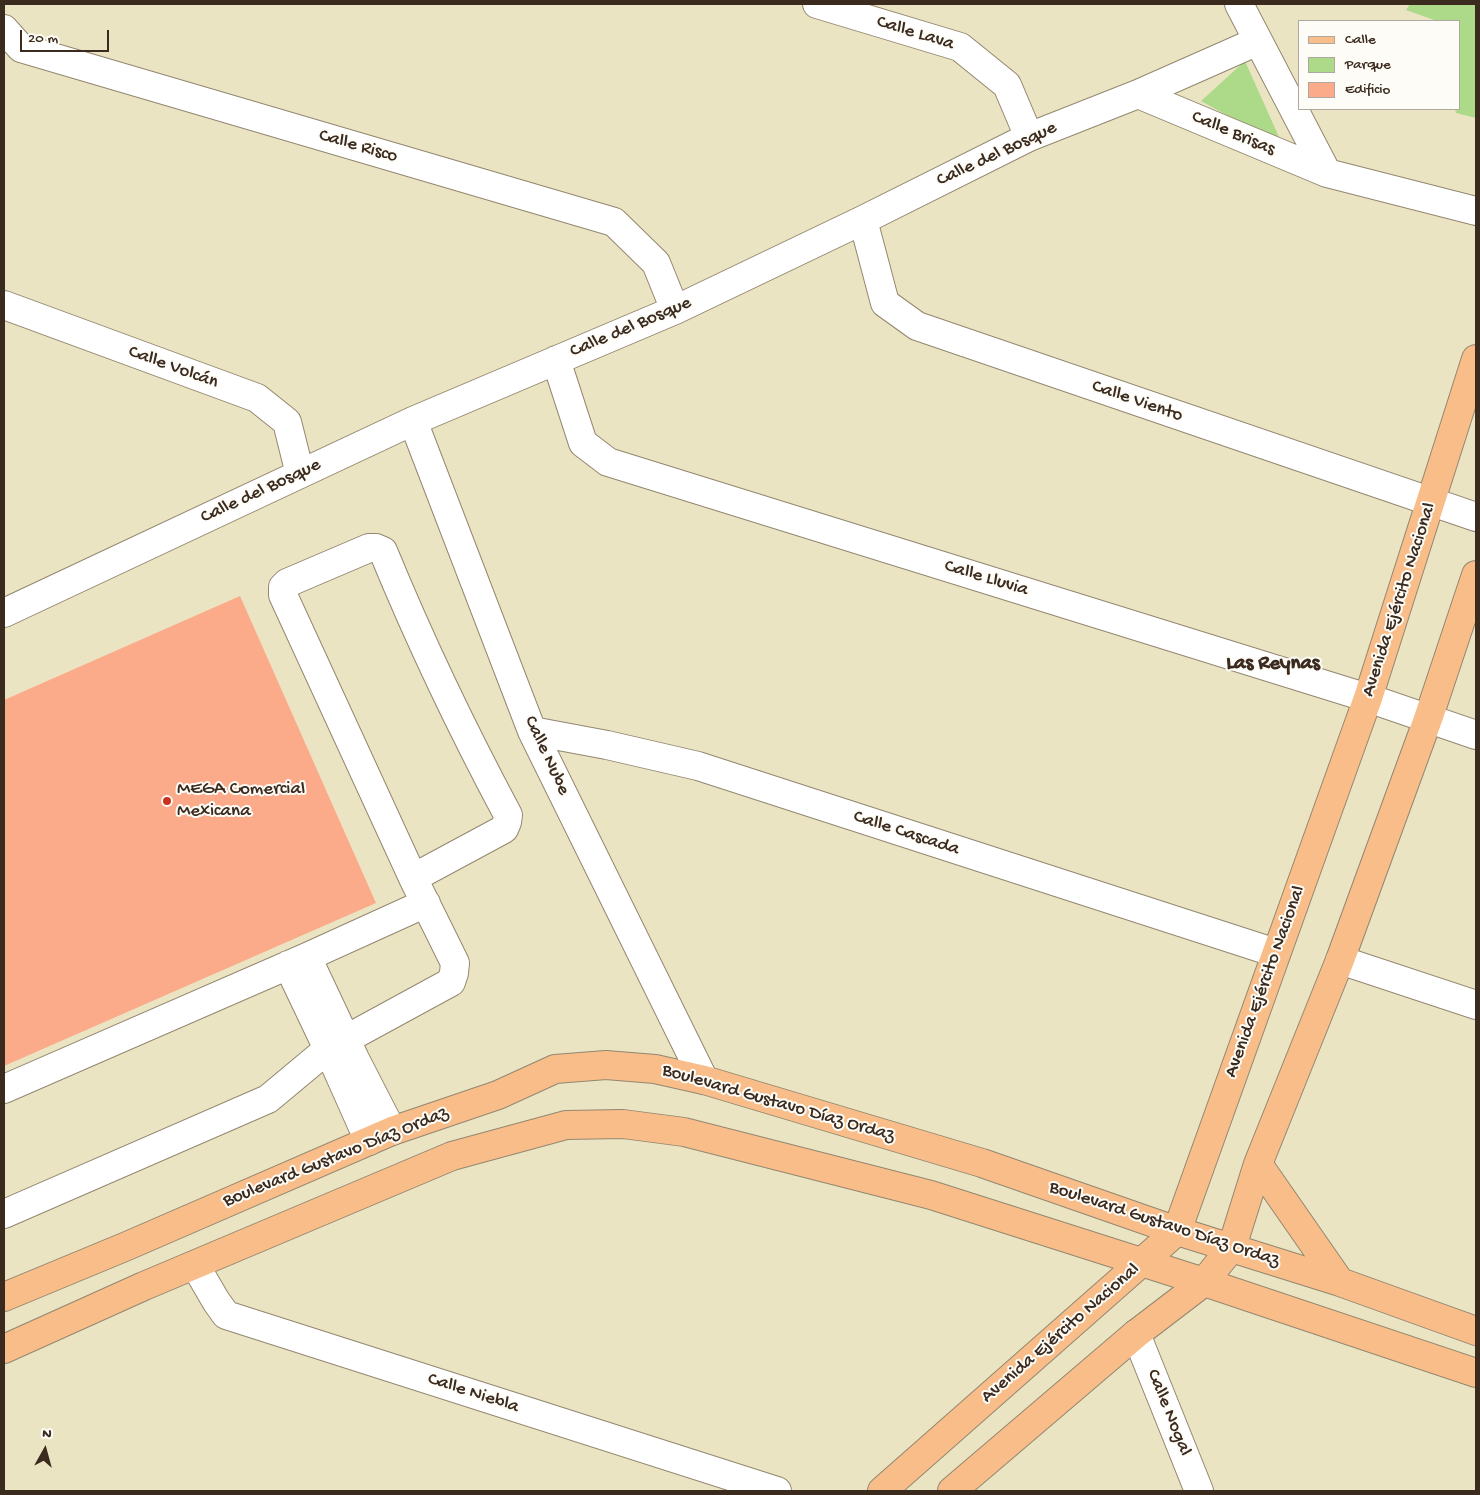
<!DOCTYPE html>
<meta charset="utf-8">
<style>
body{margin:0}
#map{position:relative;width:1480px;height:1495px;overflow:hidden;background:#ebe4c3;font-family:"Gochi Hand",sans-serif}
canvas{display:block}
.frame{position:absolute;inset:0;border:5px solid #3b2a1e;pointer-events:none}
.legend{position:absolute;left:1298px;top:20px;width:162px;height:90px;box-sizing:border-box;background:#fdfcf7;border:1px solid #afa8a0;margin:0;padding:6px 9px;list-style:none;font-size:15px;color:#3b2a1e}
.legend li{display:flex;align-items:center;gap:10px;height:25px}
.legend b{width:25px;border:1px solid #afa8a0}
.north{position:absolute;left:20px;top:1425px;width:50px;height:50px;-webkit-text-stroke:4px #fdfcf7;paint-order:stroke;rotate:7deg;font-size:14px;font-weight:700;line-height:20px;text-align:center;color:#3b2a1e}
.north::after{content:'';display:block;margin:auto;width:18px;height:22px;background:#3b2a1e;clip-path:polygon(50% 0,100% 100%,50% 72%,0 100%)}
.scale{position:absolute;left:20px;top:30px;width:89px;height:22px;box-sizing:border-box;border:2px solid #3b2a1e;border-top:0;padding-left:6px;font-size:15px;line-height:18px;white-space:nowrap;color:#3b2a1e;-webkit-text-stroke:4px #fdfcf7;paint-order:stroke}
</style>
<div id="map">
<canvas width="1480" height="1495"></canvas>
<div class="frame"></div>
<ul class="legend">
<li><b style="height:6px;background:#f8bd89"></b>Calle</li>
<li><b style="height:14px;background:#acda88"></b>Parque</li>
<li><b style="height:14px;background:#fcab8a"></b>Edificio</li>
</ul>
<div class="north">N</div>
<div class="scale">20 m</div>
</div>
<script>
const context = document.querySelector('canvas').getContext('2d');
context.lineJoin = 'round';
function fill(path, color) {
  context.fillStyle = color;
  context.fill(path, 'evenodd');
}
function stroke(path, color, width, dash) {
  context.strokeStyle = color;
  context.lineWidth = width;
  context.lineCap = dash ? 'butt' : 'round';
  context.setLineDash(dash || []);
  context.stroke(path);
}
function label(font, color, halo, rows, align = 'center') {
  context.font = font + ' "Gochi Hand",sans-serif';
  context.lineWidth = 4;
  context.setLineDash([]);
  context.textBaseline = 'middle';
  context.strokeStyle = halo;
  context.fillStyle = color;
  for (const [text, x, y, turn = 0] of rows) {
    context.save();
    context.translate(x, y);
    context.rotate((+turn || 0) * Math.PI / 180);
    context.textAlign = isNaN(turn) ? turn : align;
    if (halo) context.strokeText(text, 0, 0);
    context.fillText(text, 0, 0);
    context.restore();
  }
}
fill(new Path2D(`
 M 1410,4 L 1476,4 L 1476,118 L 1456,113 L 1455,109 L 1459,109 L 1459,21 L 1437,21 L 1406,10 Z
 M 1245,61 L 1283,146 L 1201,101 Z`), '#acda88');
fill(new Path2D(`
 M 240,596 L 376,903 L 4,1066 L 4,700 Z`), '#fcab8a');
const minor = new Path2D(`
 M 817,4 L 960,47 L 1007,85 L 1029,137
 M 1239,4 L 1327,173
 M 4,29 L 21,48 L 614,222 L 656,263 L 675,310
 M 1138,94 L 1327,173 L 1476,211
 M 863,220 L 885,303 L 917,326 L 1476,517
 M 4,305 L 257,398 L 287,422 L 300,474
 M 556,360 L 583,443 L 608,462 L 1368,698 L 1476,735
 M 413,421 L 532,731 L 704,1080
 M 4,613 L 413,421 L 675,310 L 863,220 L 1029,137 L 1138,94 L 1258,41
 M 532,731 L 607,745 L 698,766 L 1276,953
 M 307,957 L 355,1059 L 392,1131
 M 1340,960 L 1476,1005
 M 288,965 L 328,1049 L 369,1141
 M 4,1089 L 307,957 L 426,903
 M 4,1214 L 268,1099 L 328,1049 L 451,982 L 454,973 L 455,963 L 413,878 L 283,595 L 283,587 L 287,583 L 369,548 L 376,548 L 383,551 C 420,641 462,729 508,815 L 507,822 L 504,829 L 413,878
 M 195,1265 L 216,1301 L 226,1315 L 777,1491
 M 1136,1334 L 1199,1491`);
const major = new Path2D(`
 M 1258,1164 L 1340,1282
 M 4,1297 L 127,1246 L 392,1131 L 498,1095 L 555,1069 L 606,1065 L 655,1069 L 704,1080 L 982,1163 L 1177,1231 L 1340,1282 L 1476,1331
 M 4,1349 L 144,1286 L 452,1156 L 566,1125 L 623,1124 L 684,1132 L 931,1195 L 1204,1282 L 1476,1373
 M 882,1491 L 1177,1231 L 1368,698 L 1476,359
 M 952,1491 L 1136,1334 L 1204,1282 L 1232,1247 L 1258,1164 L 1340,960 L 1428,719 L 1476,575`);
stroke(minor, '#938770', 30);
stroke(major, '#938770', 30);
stroke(minor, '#fff', 28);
stroke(major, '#f8bd89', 28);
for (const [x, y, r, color] of [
 [167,801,5,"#c8321e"]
]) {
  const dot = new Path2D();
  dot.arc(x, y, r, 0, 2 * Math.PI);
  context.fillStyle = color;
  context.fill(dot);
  stroke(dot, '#fdfcf7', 2);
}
label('19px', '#3b2a1e', '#fdfcf7', [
 ["Calle Lava",915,34,17],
 ["Calle Brisas",1233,134,23],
 ["Calle Risco",358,147,16],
 ["Calle del Bosque",997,155,-25],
 ["Calle del Bosque",631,328,-23],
 ["Calle Volcán",173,368,20],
 ["Calle Viento",1137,402,19],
 ["Calle del Bosque",261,492,-25],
 ["Calle Lluvia",986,579,17],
 ["Avenida Ejército Nacional",1400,600,-72],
 ["Calle Nube",546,756,65],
 ["Calle Cascada",906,834,18],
 ["Avenida Ejército Nacional",1266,982,-70],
 ["Boulevard Gustavo Díaz Ordaz",778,1104,16],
 ["Boulevard Gustavo Díaz Ordaz",336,1158,-22],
 ["Boulevard Gustavo Díaz Ordaz",1164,1225,18],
 ["Avenida Ejército Nacional",1061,1334,-41],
 ["Calle Niebla",473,1394,18],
 ["Calle Nogal",1168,1413,68]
]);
label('19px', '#3b2a1e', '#fdfcf7', [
 ["MEGA Comercial",177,790],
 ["Mexicana",177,812]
], 'left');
label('bold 21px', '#3b2a1e', '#fdfcf7', [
 ["Las Reynas",1273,665]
]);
</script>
